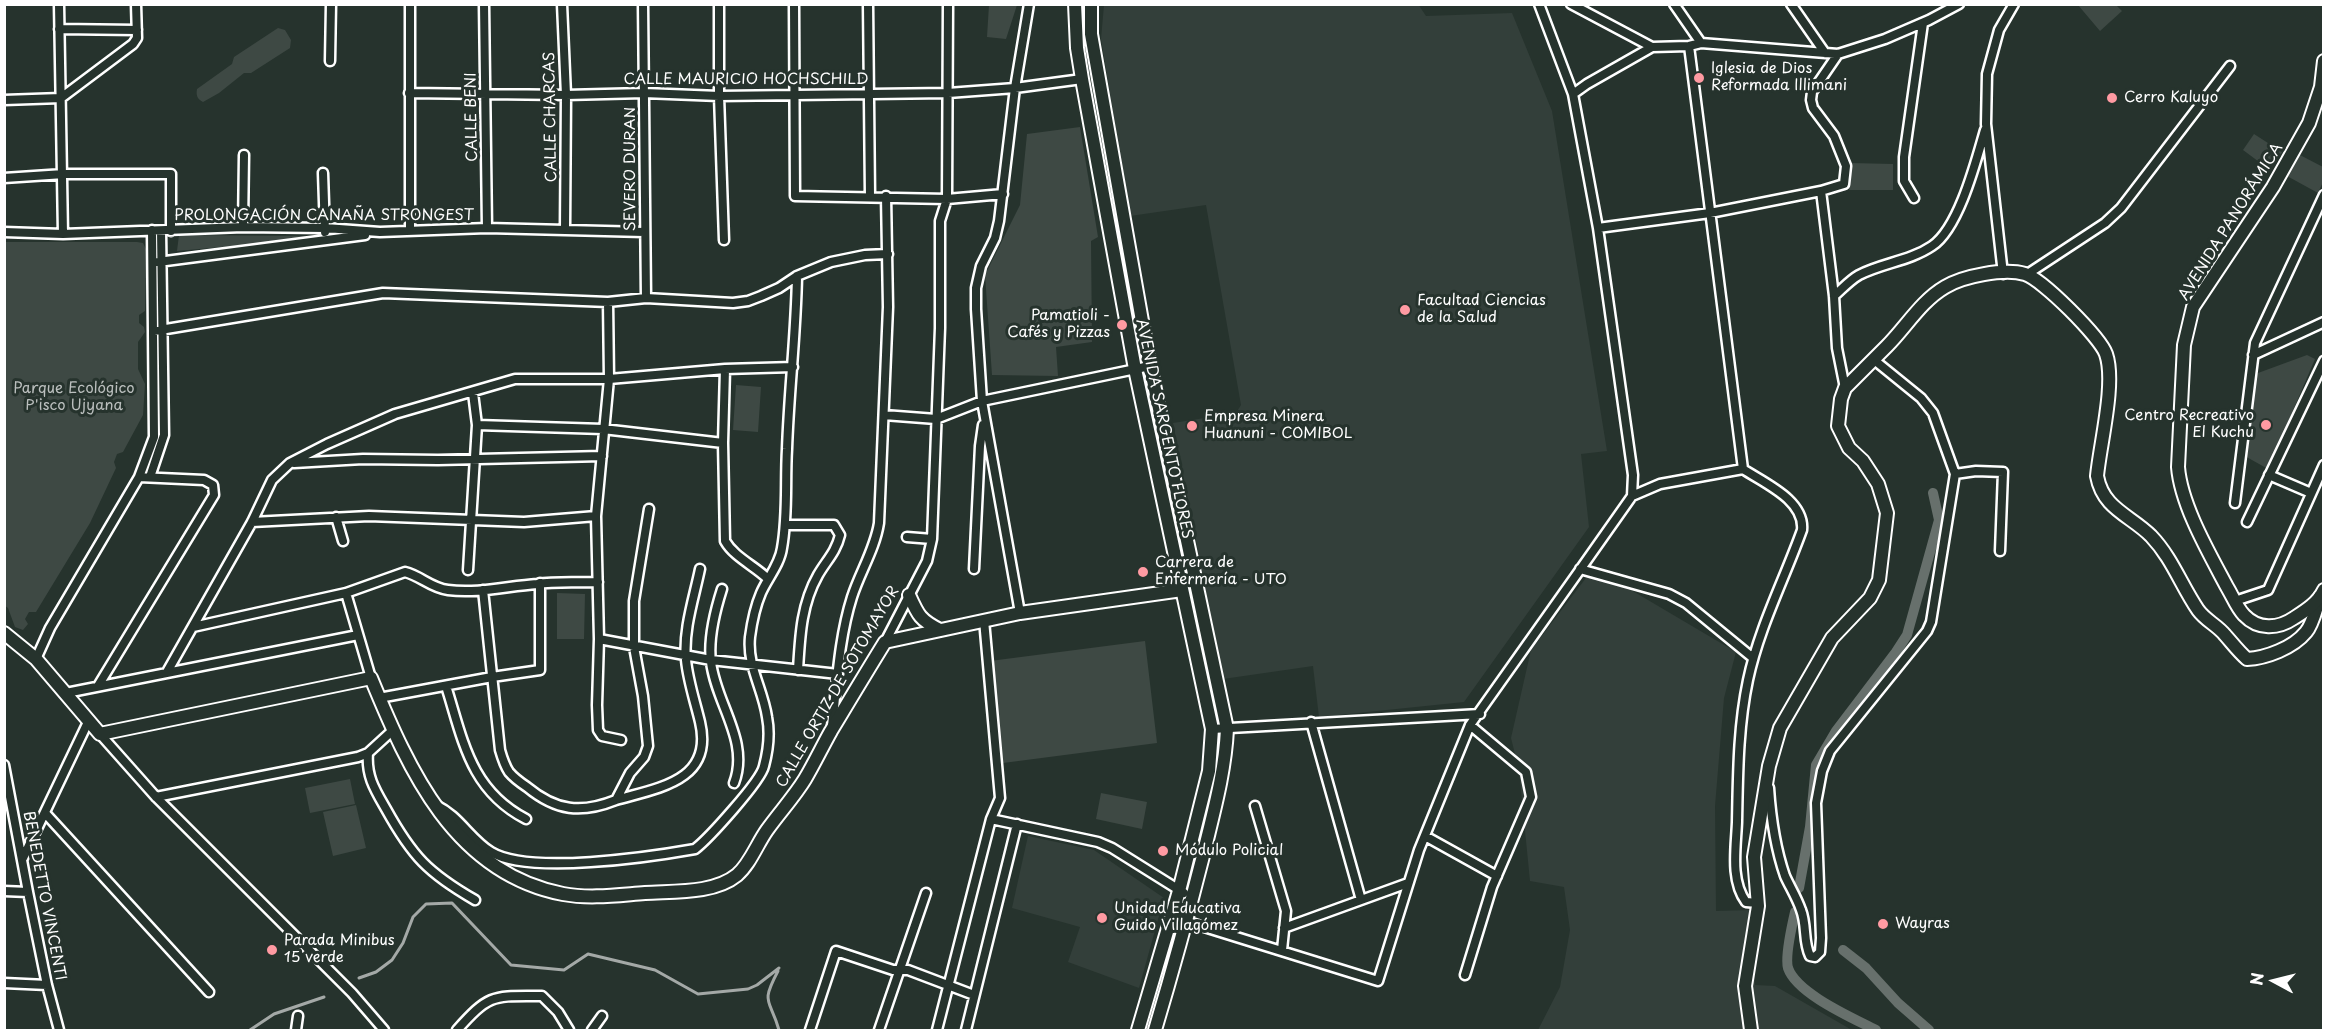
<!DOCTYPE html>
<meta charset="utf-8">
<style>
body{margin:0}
#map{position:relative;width:2328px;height:1035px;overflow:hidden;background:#26332d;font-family:"Playpen Sans",sans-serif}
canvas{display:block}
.frame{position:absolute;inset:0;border:6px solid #fff;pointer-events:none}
.north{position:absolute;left:2244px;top:951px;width:60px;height:60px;-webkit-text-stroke:4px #26332d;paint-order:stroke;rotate:277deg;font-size:16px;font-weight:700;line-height:24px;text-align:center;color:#fff}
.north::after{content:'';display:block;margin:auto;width:21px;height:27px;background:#fff;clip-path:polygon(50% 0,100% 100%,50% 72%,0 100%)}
</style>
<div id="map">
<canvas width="2328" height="1035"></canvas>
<div class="frame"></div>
<div class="north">N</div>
</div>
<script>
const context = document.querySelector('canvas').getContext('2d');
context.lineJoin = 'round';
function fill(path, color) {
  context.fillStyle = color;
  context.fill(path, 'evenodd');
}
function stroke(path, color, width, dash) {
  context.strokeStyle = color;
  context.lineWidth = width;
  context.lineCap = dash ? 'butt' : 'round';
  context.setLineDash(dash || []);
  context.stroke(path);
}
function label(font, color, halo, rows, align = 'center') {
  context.font = font + ' "Playpen Sans",sans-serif';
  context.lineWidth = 6;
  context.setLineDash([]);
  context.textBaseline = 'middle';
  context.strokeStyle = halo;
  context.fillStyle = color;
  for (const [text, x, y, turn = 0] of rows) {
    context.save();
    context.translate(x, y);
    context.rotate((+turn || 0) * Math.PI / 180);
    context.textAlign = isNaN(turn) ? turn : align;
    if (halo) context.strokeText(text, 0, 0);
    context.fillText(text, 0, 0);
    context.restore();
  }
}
fill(new Path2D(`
 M 1418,4 L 1426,16 L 1512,13 L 1552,111 L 1607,451 L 1581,454 L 1589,527 L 1464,702 L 1319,717 L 1313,666 L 1223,679 L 1173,423 L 1236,413 L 1241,405 L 1206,205 L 1130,216 L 1101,39 L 1104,5 Z
 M 1589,574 L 1631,590 L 1736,652 L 1724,698 L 1715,806 L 1716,911 L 1751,910 L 1755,985 L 1775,986 L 1852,1030 L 1538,1030 L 1560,987 L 1570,930 L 1564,887 L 1530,881 L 1519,770 L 1511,738 L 1531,650 Z
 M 1028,836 L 1094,850 L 1164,898 L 1139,988 L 1068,962 L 1080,927 L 1012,908 Z`), '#333f3a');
fill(new Path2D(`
 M 989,5 L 1017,5 L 1006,39 L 987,37 Z
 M 2078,5 L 2116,5 L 2122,11 L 2100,31 Z
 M 278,28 L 285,30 L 291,40 L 290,48 L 251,73 L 244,73 L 219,93 L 203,102 C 197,99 196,95 197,89 L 232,64 L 234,57 Z
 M 1080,127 L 1098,237 L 1091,241 L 1092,342 L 1056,347 L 1058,376 L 992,375 L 985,275 L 1020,205 L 1027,134 Z
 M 2254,134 L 2282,152 L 2270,170 L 2243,150 Z
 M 2298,154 L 2323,167 L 2323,182 L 2318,193 L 2287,176 Z
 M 1850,163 L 1893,164 L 1893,190 L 1849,190 Z
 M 179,235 L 313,236 L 312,239 L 177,251 Z
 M 5,242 L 137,242 L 143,243 L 147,251 L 145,311 L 139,315 L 139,323 L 144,327 L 145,332 L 138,342 L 138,369 L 145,384 L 143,415 L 123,452 L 117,454 L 114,462 L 116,468 L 90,523 L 36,612 L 29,612 L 25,619 L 28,624 L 23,630 L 15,627 L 8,608 L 4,605 Z
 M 2307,355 L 2315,359 L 2268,469 L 2243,455 L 2247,395 L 2258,373 Z
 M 736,385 L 761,387 L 758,432 L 733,430 Z
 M 557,593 L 585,594 L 584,639 L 557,639 Z
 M 1145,641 L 1157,743 L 1003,763 L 990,661 Z
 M 350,779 L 355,804 L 310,813 L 305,788 Z
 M 1101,793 L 1147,802 L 1142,829 L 1096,819 Z
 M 356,805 L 366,848 L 333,856 L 323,812 Z`), '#3e4944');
stroke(new Path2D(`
 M 778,971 C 760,1005 770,998 779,1030
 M 359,978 L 376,972 L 392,960 L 403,943 L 413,917 L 426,904 L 452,903 L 511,965 L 564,970 L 588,954 L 655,970 L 698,994 L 748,989 L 757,985 L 779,968
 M 250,1030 L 274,1014 L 324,997`), '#a4a9a7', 3);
stroke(new Path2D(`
 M 1799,888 L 1810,827 L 1816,765 L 1836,731 L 1896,652 L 1907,635 L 1939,520 L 1933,493
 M 1795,912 C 1792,925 1785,957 1788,968 C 1797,994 1853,1018 1876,1030
 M 1843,950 L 1866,968 L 1898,1003 L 1929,1030`), '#67706c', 10);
const street = new Path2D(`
 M 59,4 L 63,234
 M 410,4 L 410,231
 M 484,4 L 487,228
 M 562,4 L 566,95 L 565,229
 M 643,4 L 646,298
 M 719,4 L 719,96 L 724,240
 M 794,4 L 795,196 L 947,199 L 1003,194
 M 868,4 L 870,196
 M 1539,4 L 1573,94 L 1598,228 L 1633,475 L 1632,496
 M 1571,4 L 1652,47 L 1689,46 L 1701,43 L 1838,54 L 1885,39 L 1929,20 L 1959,4
 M 1674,4 L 1701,43
 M 1791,4 L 1825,53
 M 59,29 L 137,30
 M 1689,46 L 1743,469
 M 1838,54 L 1812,92 L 1811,100 L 1813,108 L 1834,136 L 1846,166 L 1844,184 L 1821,191 L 1834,296 L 1837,348 L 1845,388
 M 330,61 L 331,4
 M 409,93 L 566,95 L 644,93 L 719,96 L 948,93 L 1015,88 L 1082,79
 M 1573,94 L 1587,84 L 1652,47
 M 4,100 L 61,98 L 133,44 L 137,38 L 136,4
 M 323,173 L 325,232
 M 4,178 L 64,174 L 171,174 L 171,231
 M 1914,198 L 1904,181 L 1904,157 L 1923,23
 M 243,227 L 244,155
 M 1598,228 L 1710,213 L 1821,191
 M 4,232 L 63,234 L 243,227 L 325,228 L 380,232 L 487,228 L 644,232
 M 158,262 L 365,235
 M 2003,274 L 1986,124 L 1987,74 L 1999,30 L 2014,4
 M 2026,275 L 2105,223 L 2121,208 L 2230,66
 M 1834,296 C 1842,289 1850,280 1859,275 C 1882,263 1910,261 1932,246 C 1959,228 1976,161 1985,130
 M 608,302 L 609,379 L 596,516 L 599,639 L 597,705 L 598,730 L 602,736 L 621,740
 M 154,331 L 383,293 L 608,302 L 646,298 L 733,303 L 748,301 L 761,296 L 779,288 L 797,276 L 831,262 L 865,255 L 888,254
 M 2253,355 L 2324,322
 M 725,369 L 723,443 L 725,541 C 734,557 755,566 768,579
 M 884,415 L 936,419 L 982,401 L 1150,366
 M 477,425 L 603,429 L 723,443
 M 294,463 L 363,459 L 438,460 L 602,456
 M 1955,474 L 1976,471 L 2003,472 L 2000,551
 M 2269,475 L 2311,493
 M 150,477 L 164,435 L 161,231
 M 2235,503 L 2255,343 L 2324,195
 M 336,517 L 343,541
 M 252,522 L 369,516 L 524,522 L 596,516
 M 2247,522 L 2324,361
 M 786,525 L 834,525 L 840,535 C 836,552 826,561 818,575 C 801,605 800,637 798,670
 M 907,537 L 932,539
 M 974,569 L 980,446 L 983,425
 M 1580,569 L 1669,594 L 1686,603 L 1753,658
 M 468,570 L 477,425 L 473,393
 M 722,589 C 715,611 708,639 711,662 C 716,704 750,741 734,783
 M 483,590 L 500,750 C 502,757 505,766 509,772 C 514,778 521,783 527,787 C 556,811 581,814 616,800 L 630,773 L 644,757 L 648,746 L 643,696 L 634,647 L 634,601 L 649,509
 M 346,593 L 371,678
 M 2235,601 L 2268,590 L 2324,465
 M 1020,613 L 982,401 L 976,309 L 976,288 L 981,266 L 995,238 L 999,221 L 1015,88 L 1029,4
 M 193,627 L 346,593 L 405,572 C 421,576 431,588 448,590 C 477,594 508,586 537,584 C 557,581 578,583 598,582
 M 599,639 L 711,660 L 838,674
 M 885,642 L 927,561 L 932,539 L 940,328 L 940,221 L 947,199 L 948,4
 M 36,659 L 50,628 L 139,477 L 154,437 L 152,230
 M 167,672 L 252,522 L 272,480 L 290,463 L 327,444 L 395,414 L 515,379 L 609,379 L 725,369 L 793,367
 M 98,686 L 214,495 L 213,485 L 204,480 L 139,477
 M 446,686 C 463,740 470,790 526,819
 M 66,693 L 358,635
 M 379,698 L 492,677 L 540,670 L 540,583
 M 1311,722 L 1361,900
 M 832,726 C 837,683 839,638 852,597 C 860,572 875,549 879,523 L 888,307 L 886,196
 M 1212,729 L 1480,714
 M 100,734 L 156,797 L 352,993 L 384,1030
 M 368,753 C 366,776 375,790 386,809 C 412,856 428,873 475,900
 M 4,765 L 28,892 L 47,985 L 59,1030
 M 1769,788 C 1771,818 1775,847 1785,876 C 1790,887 1797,898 1801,910 C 1807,925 1803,942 1810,956 L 1815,957 L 1820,952 L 1821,938 L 1816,803 L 1822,771 L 1830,751 L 1927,631 L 1931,622 L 1955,474 L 1933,413 L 1921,398 L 1873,359
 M 156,797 L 358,757 L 368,753 L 392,731
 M 616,800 C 658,788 714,781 700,722 C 695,701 688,681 686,660 C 683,630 694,598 700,569
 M 436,805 C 459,816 470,839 491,852 C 529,875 650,857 695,849 C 708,839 761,781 764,766 C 768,751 770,732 767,717 C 763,689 747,666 750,637 C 752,622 755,607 761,593 C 767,579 780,564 782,548 C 788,515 785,482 787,449 C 789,391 796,334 797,276
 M 1255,806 L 1286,911 L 1282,950
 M 45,813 L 209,992
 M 991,819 L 1098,842 L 1112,848 L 1184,893
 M 1425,836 L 1497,876
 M 23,858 L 89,720
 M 4,891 L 28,892
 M 1172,917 L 1378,981 L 1419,850 L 1470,725 L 1582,567 L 1632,496 L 1660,484 L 1743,469 C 1764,483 1805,500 1802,530 C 1784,580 1759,628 1748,680 C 1738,727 1738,775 1737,822 C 1736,848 1730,880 1746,902 L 1758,903
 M 1284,928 L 1408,883
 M 1465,975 L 1492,887 L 1531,797 L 1526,772 L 1470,725
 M 4,983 L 47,985
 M 296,1030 L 298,1016
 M 457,1030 C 490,993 493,996 542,996 L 558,1012 L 569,1030
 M 592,1030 L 602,1016
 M 810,1030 L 836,951 L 893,970 L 908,970 L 974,995
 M 879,1030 L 926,893
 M 937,1030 L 991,819 L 1000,798 L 984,620
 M 966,1030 L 1017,824`);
const secondary = new Path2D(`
 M 1075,4 L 1077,48 L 1082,79 L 1135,369 L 1212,729 L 1209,771 L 1179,891 L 1138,1030
 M 1091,4 L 1091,34 L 1150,366 L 1227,729 C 1225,773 1213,814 1203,856 C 1188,915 1172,973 1155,1030
 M 909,595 C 918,615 920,620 940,630
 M 4,633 L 36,659 L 100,734 L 371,678 C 409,770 454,873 563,894 C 590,899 618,895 645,893 C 673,891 714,894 737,875 C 750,864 757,844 767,830 C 779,813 794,797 805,779 C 814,764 822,747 831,731 C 849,701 867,671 885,642 L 1020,613 L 1182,590
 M 1751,1030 L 1745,986 L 1758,906 L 1754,857 L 1769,766 L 1780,728 L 1832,638 L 1870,598 L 1879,580 L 1887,513 L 1878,484 L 1863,461 L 1849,448 L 1838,426 L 1841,399 L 1845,388 C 1859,374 1873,360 1887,346 C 1906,327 1921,301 1945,287 C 1963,276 2004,268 2025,274 C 2042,279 2100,337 2106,354 C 2116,383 2100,444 2097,476 C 2103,509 2130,515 2151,536 C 2172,558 2181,585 2198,610 C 2206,621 2217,625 2225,635 C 2233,644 2238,651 2247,659 C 2266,658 2293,648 2306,632 C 2313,624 2316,608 2320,597`);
const primary = new Path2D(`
 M 2324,61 L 2321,87 L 2309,123 L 2273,187 L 2193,307 L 2184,345 L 2178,467 C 2181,505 2209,553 2227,587 C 2232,595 2237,608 2244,615 C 2258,630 2278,629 2294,618 C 2305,611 2318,603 2324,590`);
stroke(street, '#fff', 13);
stroke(secondary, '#fff', 16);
stroke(primary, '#fff', 16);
stroke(street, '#26332d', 8);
stroke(secondary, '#26332d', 12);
stroke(primary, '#26332d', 12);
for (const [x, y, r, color] of [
 [1699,78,6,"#ff9aa2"],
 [2112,98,6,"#ff9aa2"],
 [1405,310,6,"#ff9aa2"],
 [1122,325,6,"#ff9aa2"],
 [2266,425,6,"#ff9aa2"],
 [1192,426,6,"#ff9aa2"],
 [1143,572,6,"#ff9aa2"],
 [1163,851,6,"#ff9aa2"],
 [1102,918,6,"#ff9aa2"],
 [1883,924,6,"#ff9aa2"],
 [272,950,6,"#ff9aa2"]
]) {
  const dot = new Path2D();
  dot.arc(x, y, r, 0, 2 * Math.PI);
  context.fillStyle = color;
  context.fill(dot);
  stroke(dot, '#26332d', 2);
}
label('15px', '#fff', '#26332d', [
 ["Iglesia de Dios",1711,69],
 ["Reformada Illimani",1711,86],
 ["Cerro Kaluyo",2124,98],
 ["Facultad Ciencias",1417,301],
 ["de la Salud",1417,318],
 ["Pamatioli -",1110,316,"right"],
 ["Cafés y Pizzas",1110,333,"right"],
 ["Centro Recreativo",2254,416,"right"],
 ["El Kuchu",2254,433,"right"],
 ["Empresa Minera",1204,417],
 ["Huanuni - COMIBOL",1204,434],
 ["Carrera de",1155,563],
 ["Enfermería - UTO",1155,580],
 ["Módulo Policial",1175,851],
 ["Unidad Educativa",1114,909],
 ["Guido Villagómez",1114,926],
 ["Wayras",1895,924],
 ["Parada Minibus",284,941],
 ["15 verde",284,958]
], 'left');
label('15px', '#fff', '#26332d', [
 ["CALLE MAURICIO HOCHSCHILD",746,80],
 ["CALLE BENI",472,117,-91],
 ["CALLE CHARCAS",551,117,-91],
 ["SEVERO DURAN",631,169,-90],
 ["PROLONGACIÓN CANAÑA STRONGEST",324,216],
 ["AVENIDA PANORÁMICA",2231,222,-58],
 ["AVENIDA SARGENTO FLORES",1164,429,78],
 ["CALLE ORTIZ DE SOTOMAYOR",838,687,-60],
 ["BENEDETTO VINCENTI",44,896,79]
]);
label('15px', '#bbbfbe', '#26332d', [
 ["Parque Ecológico",74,389],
 ["P'isco Ujyana",74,406]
]);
</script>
